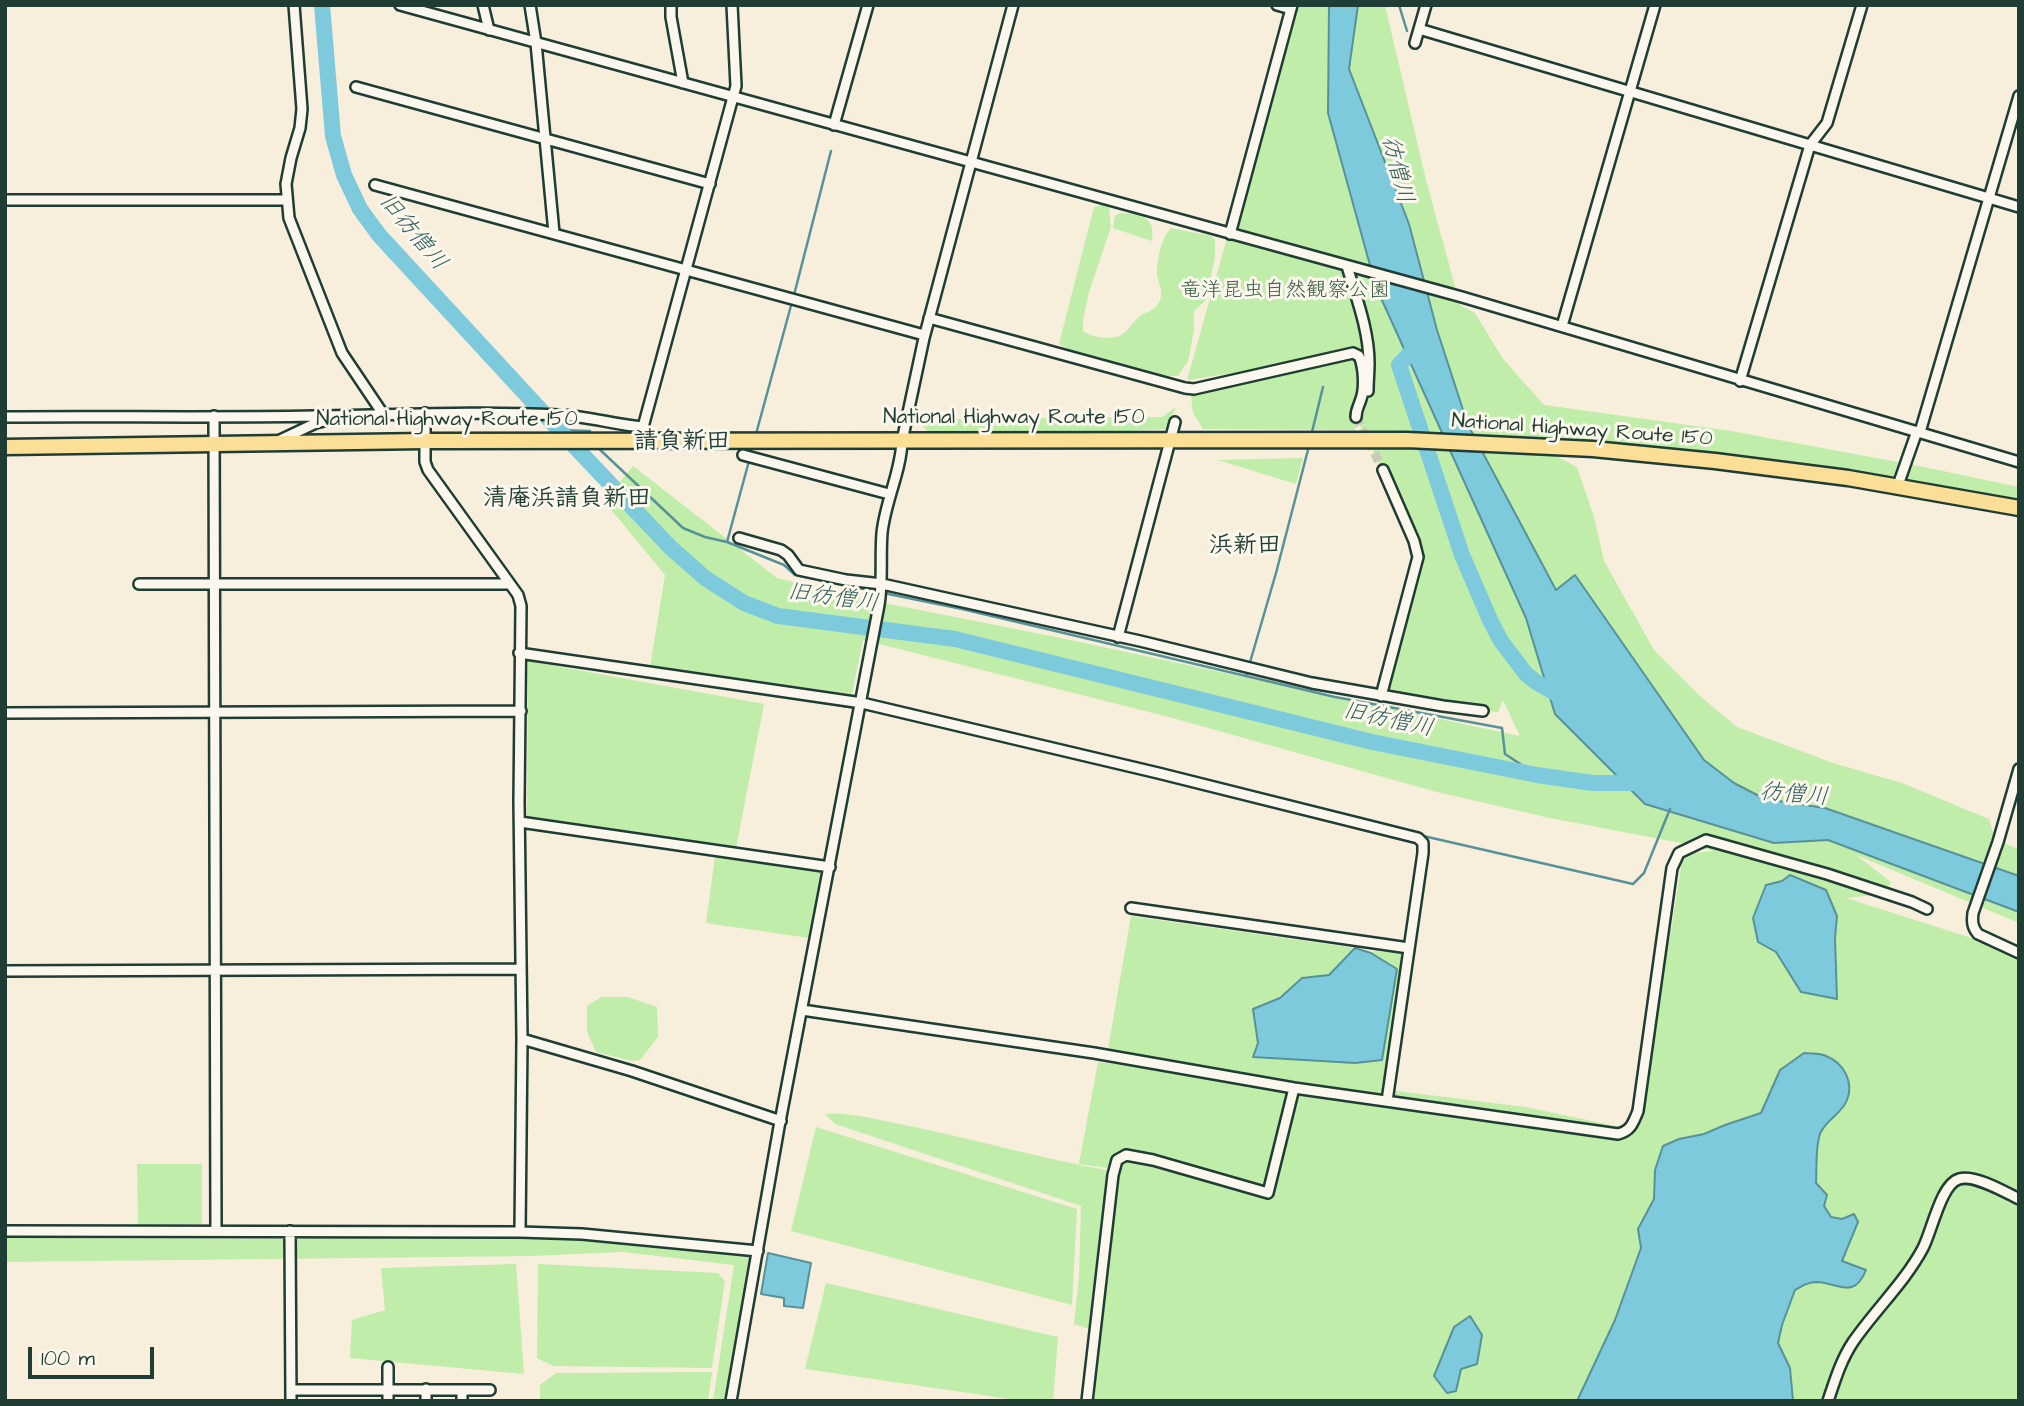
<!DOCTYPE html>
<meta charset="utf-8">
<style>
body{margin:0}
#map{position:relative;width:2024px;height:1406px;overflow:hidden;background:#f7eedc;font-family:"Architects Daughter",sans-serif}
canvas{display:block}
.frame{position:absolute;inset:0;border:7px solid #1f3d34;pointer-events:none}
.scale{position:absolute;left:28px;top:1347px;width:126px;height:32px;box-sizing:border-box;border:4px solid #1f3d34;border-top:0;padding-left:9px;font-size:21px;line-height:24px;white-space:nowrap;color:#1f3d34;-webkit-text-stroke:5px #fbf7ec;paint-order:stroke}
</style>
<div id="map">
<canvas width="2024" height="1406"></canvas>
<div class="frame"></div>
<div class="scale">100 m</div>
</div>
<script>
const context = document.querySelector('canvas').getContext('2d');
context.lineJoin = 'round';
function fill(path, color) {
  context.fillStyle = color;
  context.fill(path, 'evenodd');
}
function stroke(path, color, width, dash) {
  context.strokeStyle = color;
  context.lineWidth = width;
  context.lineCap = dash ? 'butt' : 'round';
  context.setLineDash(dash || []);
  context.stroke(path);
}
function label(font, color, halo, rows, align = 'center') {
  context.font = font + ' "Architects Daughter","Klee One",sans-serif';
  context.lineWidth = 6;
  context.setLineDash([]);
  context.textBaseline = 'middle';
  context.strokeStyle = halo;
  context.fillStyle = color;
  for (const [text, x, y, turn = 0] of rows) {
    context.save();
    context.translate(x, y);
    context.rotate((+turn || 0) * Math.PI / 180);
    context.textAlign = isNaN(turn) ? turn : align;
    if (halo) context.strokeText(text, 0, 0);
    context.fillText(text, 0, 0);
    context.restore();
  }
}
fill(new Path2D(`
 M 1299,5 L 1385,5 L 1425,176 L 1460,305 L 1475,313 L 1503,359 L 1544,405 L 1731,431 L 1919,466 L 2019,487 L 2019,504 L 1852,474 L 1690,450 L 1543,439 L 1554,455 L 1577,467 L 1594,517 L 1604,561 L 1654,650 L 1700,696 L 1737,727 L 1833,763 L 1902,783 L 1989,819 L 1995,840 L 2019,849 L 2019,923 L 1856,855 L 1891,882 L 1884,894 L 1846,898 L 2019,953 L 2019,1401 L 1090,1401 L 1095,1367 L 1097,1366 L 1101,1290 L 1095,1331 L 1074,1324 L 1079,1276 L 1081,1206 L 835,1124 L 825,1114 C 852,1112 878,1120 905,1125 C 974,1139 1042,1159 1112,1171 L 1111,1227 L 1118,1177 L 1114,1169 L 1079,1164 L 1098,1062 L 1314,1088 L 1247,1074 L 1108,1049 L 1131,916 L 1355,948 L 1329,975 L 1302,978 L 1280,998 L 1253,1009 L 1258,1043 L 1254,1056 L 1397,970 L 1371,953 L 1374,951 L 1405,953 L 1389,1090 L 1525,1107 L 1630,1129 L 1672,925 L 1683,854 L 1714,851 L 1686,844 L 1550,818 L 1433,791 L 1169,717 L 863,640 L 852,694 L 650,667 L 665,575 L 604,501 L 633,466 L 777,578 L 889,604 L 1056,637 L 1520,736 L 1503,700 L 1498,712 L 1483,711 L 1387,693 L 1424,556 L 1358,421 L 1355,430 L 1203,429 L 1193,413 L 1190,388 L 1357,354 L 1187,380 L 1278,57 Z
 M 1102,205 L 1109,206 L 1111,227 L 1089,292 L 1083,320 L 1083,331 C 1093,338 1114,341 1124,333 C 1130,328 1134,321 1139,317 C 1146,311 1156,311 1160,300 C 1164,291 1158,283 1157,274 C 1157,260 1161,238 1171,228 L 1211,236 L 1215,240 L 1215,257 L 1206,300 L 1194,311 L 1194,330 L 1188,361 L 1178,376 L 1153,376 L 1092,362 L 1059,344 L 1094,207 Z
 M 1120,213 C 1140,214 1156,216 1152,241 L 1113,228 L 1115,216 Z
 M 1176,407 L 1166,429 L 1114,432 L 927,431 L 917,419 L 1162,417 Z
 M 1303,458 L 1296,484 L 1218,460 Z
 M 528,661 L 764,704 L 736,848 L 527,816 Z
 M 716,850 L 830,867 L 816,939 L 706,923 Z
 M 601,997 L 628,997 L 657,1007 L 658,1037 L 640,1060 L 632,1061 L 596,1052 L 587,1032 L 587,1006 Z
 M 816,1127 L 1077,1209 L 1072,1305 L 791,1231 Z
 M 137,1164 L 202,1164 L 202,1224 L 138,1225 Z
 M 540,1232 L 750,1254 L 736,1369 L 731,1401 L 713,1401 L 734,1265 L 623,1252 L 530,1256 L 5,1262 L 5,1238 L 286,1239 Z
 M 516,1264 L 524,1374 L 350,1358 L 352,1320 L 385,1310 L 381,1268 Z
 M 538,1264 L 718,1273 L 725,1281 L 712,1368 L 553,1366 L 537,1358 Z
 M 826,1283 L 1058,1337 L 1053,1401 L 1023,1401 L 805,1369 Z
 M 712,1372 L 708,1401 L 540,1401 L 540,1385 L 556,1373 Z`), '#c0edaa');
const water = new Path2D(`
 M 1329,5 L 1358,5 L 1349,69 L 1409,224 L 1437,330 L 1468,425 L 1556,590 L 1575,575 L 1704,760 L 1734,783 L 1765,799 L 1825,808 L 2019,876 L 2019,912 L 1828,840 L 1774,843 L 1645,804 L 1555,714 L 1526,618 L 1376,287 L 1328,113 Z
 M 1790,875 L 1826,890 L 1837,916 L 1835,938 L 1837,999 L 1801,992 L 1776,952 L 1758,942 L 1753,918 L 1766,885 L 1782,881 Z
 M 1355,948 L 1371,953 L 1397,969 L 1382,1060 L 1355,1063 L 1253,1057 L 1258,1043 L 1253,1009 L 1280,998 L 1302,978 L 1329,975 Z
 M 1804,1053 C 1811,1054 1820,1053 1826,1056 C 1844,1063 1854,1082 1847,1100 C 1841,1115 1826,1119 1820,1134 C 1815,1149 1817,1168 1816,1183 L 1827,1195 L 1824,1206 L 1831,1217 L 1842,1219 L 1854,1214 L 1858,1222 L 1842,1261 L 1866,1270 C 1854,1300 1839,1283 1817,1282 C 1808,1282 1802,1286 1795,1290 L 1782,1325 L 1778,1343 L 1790,1368 L 1793,1401 L 1577,1401 L 1615,1320 L 1641,1248 L 1638,1229 L 1654,1199 L 1655,1170 L 1663,1146 L 1679,1139 L 1704,1134 L 1725,1125 L 1761,1113 L 1780,1070 Z
 M 768,1253 L 811,1263 L 803,1308 L 784,1306 L 784,1298 L 761,1294 Z
 M 1470,1316 L 1482,1335 L 1477,1364 L 1461,1369 L 1456,1391 L 1447,1393 L 1434,1376 L 1454,1327 Z`);
fill(water, '#7ecadd');
stroke(water, '#589299', 2);
stroke(new Path2D(`
 M 1399,5 L 1407,31
 M 794,295 L 831,151
 M 559,430 L 590,431 L 591,436
 M 756,434 L 792,302
 M 1311,436 L 1323,387
 M 595,445 L 683,528 L 705,537 L 727,542 L 784,565 L 795,575 L 962,609 L 1335,697 L 1502,728 L 1505,754 L 1537,775
 M 727,542 L 749,461
 M 1246,676 L 1276,573 L 1309,446
 M 718,686 L 856,708
 M 863,709 L 881,712
 M 1419,835 L 1633,884 L 1644,873 L 1670,809`), '#589299', 2.5);
stroke(new Path2D(`
 M 322,5 L 333,136 L 344,175 L 360,209 L 379,235 L 559,430 L 670,547 L 705,578 L 744,603 L 778,616 L 955,639 L 1372,742 L 1537,775 L 1592,783 L 1645,783
 M 1419,344 L 1399,365 L 1462,555 L 1490,620 L 1501,641 L 1526,674 L 1536,682 L 1566,699`), '#7ecadd', 16);
stroke(new Path2D(`
 M 1356,417 L 1383,470`), '#cccbba', 9, [9, 4.5]);
const minor = new Path2D(`
 M 294,5 L 302,109 L 300,128 L 291,158 L 286,184 L 289,218 L 342,353 L 383,414
 M 400,5 L 1462,297 L 2019,462
 M 483,5 L 489,30
 M 530,5 L 536,43 L 554,233
 M 671,5 L 671,17 L 683,83
 M 1277,5 L 1291,9
 M 1419,29 L 2019,207
 M 1415,43 L 1426,5
 M 356,87 L 710,184
 M 834,125 L 868,5
 M 375,185 L 924,335
 M 5,200 L 286,200
 M 1230,234 L 1292,5
 M 1347,266 C 1356,297 1369,330 1369,363 C 1369,372 1368,381 1368,391
 M 929,318 L 1185,388 L 1194,389 L 1353,353 L 1359,356 C 1364,367 1365,388 1361,399 C 1359,406 1356,409 1356,417
 M 1562,326 L 1655,5
 M 1740,381 L 1810,145 L 1827,123 L 1862,5
 M 425,413 L 425,462 L 428,470 L 518,595 L 521,606 L 519,802 L 522,1039 L 520,1232
 M 214,416 L 216,1231
 M 5,417 C 108,416 211,418 314,416 C 396,415 478,411 559,415 C 588,416 615,425 643,427 L 736,86 L 732,5
 M 1920,432 L 2019,96
 M 280,440 L 316,423 L 332,419
 M 743,455 L 889,494
 M 1897,488 L 1917,431
 M 739,538 L 781,550 L 788,555 L 799,570 L 846,580 L 882,584 L 1140,641 L 1312,683 L 1443,706 L 1483,711
 M 139,584 L 510,584
 M 1118,637 L 1175,422
 M 519,653 L 862,703 L 1158,773 L 1418,838 L 1423,843 L 1423,853 L 1387,1101
 M 1381,696 L 1418,557 L 1414,541 L 1383,470
 M 5,713 L 521,711
 M 2019,769 L 1998,842 L 1973,913 C 1972,921 1972,927 1978,934 L 2019,953
 M 520,822 L 830,867
 M 1131,908 L 1409,948
 M 5,971 L 520,969
 M 802,1010 L 1094,1053 L 1294,1088 L 1618,1134 C 1631,1131 1633,1123 1638,1111 L 1672,868 L 1679,853 L 1706,840 L 1827,874 L 1912,902 L 1927,909
 M 522,1039 L 632,1071 L 781,1121
 M 5,1231 L 520,1232 L 582,1234 L 758,1251
 M 290,1231 L 291,1401
 M 291,1390 L 490,1390
 M 462,1390 L 462,1401
 M 388,1401 L 388,1367
 M 426,1401 L 426,1389
 M 731,1401 L 779,1127 L 879,605 C 883,581 880,557 882,533 C 885,502 901,472 902,441 L 924,338 L 1013,5
 M 1087,1401 L 1113,1175 L 1117,1160 L 1126,1155 L 1153,1160 L 1268,1193 L 1294,1088
 M 1828,1401 C 1835,1380 1841,1360 1853,1342 C 1875,1310 1905,1282 1923,1248 C 1932,1231 1941,1184 1959,1179 C 1974,1174 2005,1192 2019,1199`);
const highway = new Path2D(`
 M 5,447 L 425,441 L 1407,440 L 1593,449 L 1715,461 L 1848,478 L 2019,508`);
stroke(minor, '#1f3d34', 14);
stroke(highway, '#1f3d34', 19);
stroke(minor, '#fbf7ec', 9);
stroke(highway, '#fbdf96', 14);
label('21px', '#3f604c', '#fbf7ec', [
 ["竜洋昆虫自然観察公園",1285,292]
]);
label('21px', '#1f3d34', '#fbf7ec', [
 ["National Highway Route 150",1014,419],
 ["National Highway Route 150",447,421],
 ["National Highway Route 150",1582,431,4]
]);
label('italic 23px', '#37605e', '#fbf7ec', [
 ["彷僧川",1396,170,76],
 ["旧彷僧川",412,233,50],
 ["旧彷僧川",833,599,8],
 ["旧彷僧川",1388,721,12],
 ["彷僧川",1794,796,5]
]);
label('bold 24px', '#1f3d34', '#fbf7ec', [
 ["請負新田",682,443],
 ["清庵浜請負新田",567,500],
 ["浜新田",1245,547]
]);
</script>
